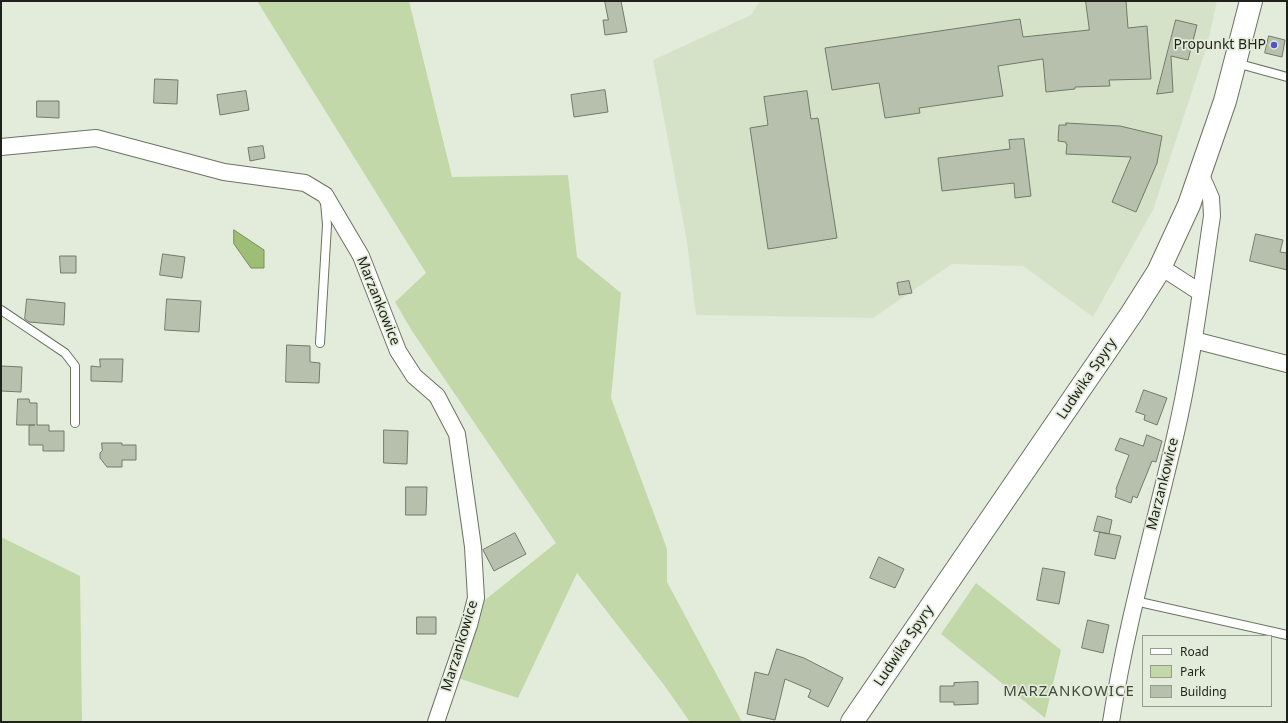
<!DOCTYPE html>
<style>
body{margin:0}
#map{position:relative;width:1288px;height:723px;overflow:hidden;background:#e3ecda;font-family:"Noto Sans",sans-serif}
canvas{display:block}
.frame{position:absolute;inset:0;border:2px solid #1f221b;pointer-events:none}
.legend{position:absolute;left:1142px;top:635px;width:130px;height:72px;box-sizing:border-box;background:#e3ecda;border:1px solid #959b8e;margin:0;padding:5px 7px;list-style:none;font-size:12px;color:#1f221b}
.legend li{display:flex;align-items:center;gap:8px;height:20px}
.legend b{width:20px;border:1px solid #959b8e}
</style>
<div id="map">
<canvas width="1288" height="723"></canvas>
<div class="frame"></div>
<ul class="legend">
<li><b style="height:5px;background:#fff"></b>Road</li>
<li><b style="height:11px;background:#c3d8a9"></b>Park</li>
<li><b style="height:11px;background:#b7bfad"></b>Building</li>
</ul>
</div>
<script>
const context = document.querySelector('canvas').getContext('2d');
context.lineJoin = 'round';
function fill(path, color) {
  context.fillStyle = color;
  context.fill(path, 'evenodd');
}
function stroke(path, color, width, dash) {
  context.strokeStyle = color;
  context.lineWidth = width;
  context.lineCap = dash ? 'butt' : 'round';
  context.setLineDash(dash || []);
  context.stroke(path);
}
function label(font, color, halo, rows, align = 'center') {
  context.font = font + ' "Noto Sans",sans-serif';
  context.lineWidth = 3.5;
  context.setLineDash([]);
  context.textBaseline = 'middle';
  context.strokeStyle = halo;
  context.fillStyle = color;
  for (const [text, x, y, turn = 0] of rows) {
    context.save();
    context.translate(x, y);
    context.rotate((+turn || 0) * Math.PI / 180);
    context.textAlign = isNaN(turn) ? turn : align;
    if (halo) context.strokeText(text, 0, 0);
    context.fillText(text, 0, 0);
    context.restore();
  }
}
fill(new Path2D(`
 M 760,1 L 1217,1 L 1207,46 L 1153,210 L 1093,317 L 1023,266 L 952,264 L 873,318 L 696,315 L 687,242 L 653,60 L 751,15 Z`), '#d6e2c8');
fill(new Path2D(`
 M 257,1 L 409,1 L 452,177 L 568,175 L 577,257 L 621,293 L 611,398 L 667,549 L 667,582 L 742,722 L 690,722 L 664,685 L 577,573 L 518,698 L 458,678 L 480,604 L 556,543 L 412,331 L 395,302 L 426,273 Z
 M 1,537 L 80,576 L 82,722 L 1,722 Z
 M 976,583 L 1061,650 L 1045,718 L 941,634 Z`), '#c3d8a9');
const water = new Path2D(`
 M 234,230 L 264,250 L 264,268 L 251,268 L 234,244 Z`);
fill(water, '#9ebd75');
stroke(water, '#788e5a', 1);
const building = new Path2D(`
 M 605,1 L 621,1 L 627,32 L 605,35 L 603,20 L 608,20 Z
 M 1086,1 L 1126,1 L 1128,28 L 1147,26 L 1151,79 L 1109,80 L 1110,86 L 1075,87 L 1075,89 L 1046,92 L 1043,59 L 998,66 L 1003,96 L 919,108 L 920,113 L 885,118 L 879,83 L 832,90 L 825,48 L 1020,19 L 1023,37 L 1089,30 Z
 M 1176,20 L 1197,25 L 1188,60 L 1171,56 L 1173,92 L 1157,94 Z
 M 1269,36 L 1285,40 L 1282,57 L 1265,53 Z
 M 155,79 L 178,80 L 177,104 L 154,103 Z
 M 605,90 L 608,112 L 574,117 L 571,95 Z
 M 246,91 L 249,110 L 220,115 L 217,95 Z
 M 807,91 L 811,119 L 818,118 L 837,238 L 768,249 L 750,128 L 768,125 L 764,97 Z
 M 37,101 L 59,101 L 59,118 L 37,117 Z
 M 1066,123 L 1120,126 L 1162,136 L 1157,163 L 1136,212 L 1112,202 L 1131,157 L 1066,154 L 1067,144 L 1066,144 L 1066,142 L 1058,141 L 1059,125 L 1066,125 Z
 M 1024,139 L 1031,196 L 1015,198 L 1014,183 L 942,191 L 938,158 L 1010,149 L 1009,140 Z
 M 263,146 L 265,158 L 250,161 L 248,148 Z
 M 1256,234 L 1283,240 L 1280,252 L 1287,253 L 1287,270 L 1250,261 Z
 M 163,254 L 185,257 L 182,278 L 160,275 Z
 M 60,256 L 76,256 L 76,273 L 61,273 Z
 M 909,281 L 912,293 L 899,295 L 897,283 Z
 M 27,299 L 65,303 L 64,325 L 29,322 L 25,319 Z
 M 167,299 L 201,301 L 199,332 L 165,330 Z
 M 287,345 L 310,346 L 310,362 L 320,363 L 319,383 L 286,382 Z
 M 100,359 L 123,359 L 122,382 L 91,381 L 91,366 L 100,367 Z
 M 1,366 L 22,367 L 21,392 L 1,391 Z
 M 1144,390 L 1167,398 L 1157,425 L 1144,420 L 1145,415 L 1136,412 Z
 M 18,399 L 29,399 L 30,403 L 37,403 L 37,425 L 49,425 L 49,431 L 64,431 L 64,451 L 43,451 L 43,445 L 29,445 L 29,425 L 35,425 L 17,425 Z
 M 384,430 L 408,431 L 407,464 L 384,463 Z
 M 1147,435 L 1162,441 L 1156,462 L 1152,461 L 1137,498 L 1133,496 L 1131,503 L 1115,497 L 1117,490 L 1116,489 L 1129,455 L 1115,450 L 1120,438 L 1143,446 Z
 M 102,443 L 122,443 L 122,445 L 136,445 L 136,460 L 122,460 L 122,467 L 107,467 L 100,458 L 100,453 L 102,451 Z
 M 406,487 L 427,487 L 426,515 L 406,515 Z
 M 1098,516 L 1112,520 L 1109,534 L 1094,531 Z
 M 1100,532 L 1121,536 L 1115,559 L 1095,555 Z
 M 515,533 L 526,554 L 494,571 L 483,550 Z
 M 879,557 L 904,569 L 895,588 L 870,578 Z
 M 1043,568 L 1065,572 L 1059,604 L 1037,600 Z
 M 417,617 L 436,617 L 436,634 L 417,634 Z
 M 1088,620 L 1109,625 L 1103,653 L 1082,648 Z
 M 777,649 L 804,658 L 843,678 L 828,707 L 808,697 L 811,690 L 785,679 L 775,720 L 747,714 L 755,672 L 768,675 Z
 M 978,682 L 978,704 L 954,705 L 954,702 L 940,702 L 940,686 L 954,686 L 954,683 Z`);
fill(building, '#b7bfad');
stroke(building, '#727a69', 1);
const service = new Path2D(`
 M 1236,63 L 1287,77
 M 1,310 L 65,353 L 75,366 L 75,423
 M 320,343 L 327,225 L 325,202
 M 1135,601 L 1287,635`);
const minor = new Path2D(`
 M 1,147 L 96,138 L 224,172 L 305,183 L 325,195 L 361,256 L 398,351 L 414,376 L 437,396 L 457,434 L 473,547 L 476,598 L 469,625 L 436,722
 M 1161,267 L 1201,293
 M 1194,340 L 1287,364
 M 1111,722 C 1126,625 1153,532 1175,437 C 1192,364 1201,290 1212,216 L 1211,198 L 1200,173`);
const secondary = new Path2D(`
 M 852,722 L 1132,313 L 1158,272 L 1189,205 L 1225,101 L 1251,1`);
stroke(service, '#6b7363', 10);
stroke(minor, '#6b7363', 18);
stroke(secondary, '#6b7363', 24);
stroke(service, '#fff', 8);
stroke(minor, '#fff', 16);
stroke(secondary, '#fff', 22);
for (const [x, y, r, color] of [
 [1274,45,4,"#5353ca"]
]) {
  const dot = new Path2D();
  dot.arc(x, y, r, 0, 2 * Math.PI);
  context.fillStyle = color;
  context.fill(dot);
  stroke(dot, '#e3ecda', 1.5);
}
label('14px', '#1f221b', '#e3ecda', [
 ["Propunkt BHP",1266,45]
], 'right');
label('14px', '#1f221b', '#e3ecda', [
 ["Marzankowice",378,301,68],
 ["Ludwika Spyry",1087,379,-56],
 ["Marzankowice",1163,484,-76],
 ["Marzankowice",460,646,-73],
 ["Ludwika Spyry",904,646,-56]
]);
context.letterSpacing = '1px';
label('15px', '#444b3c', '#e3ecda', [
 ["MARZANKOWICE",1069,692]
]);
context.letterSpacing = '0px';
</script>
